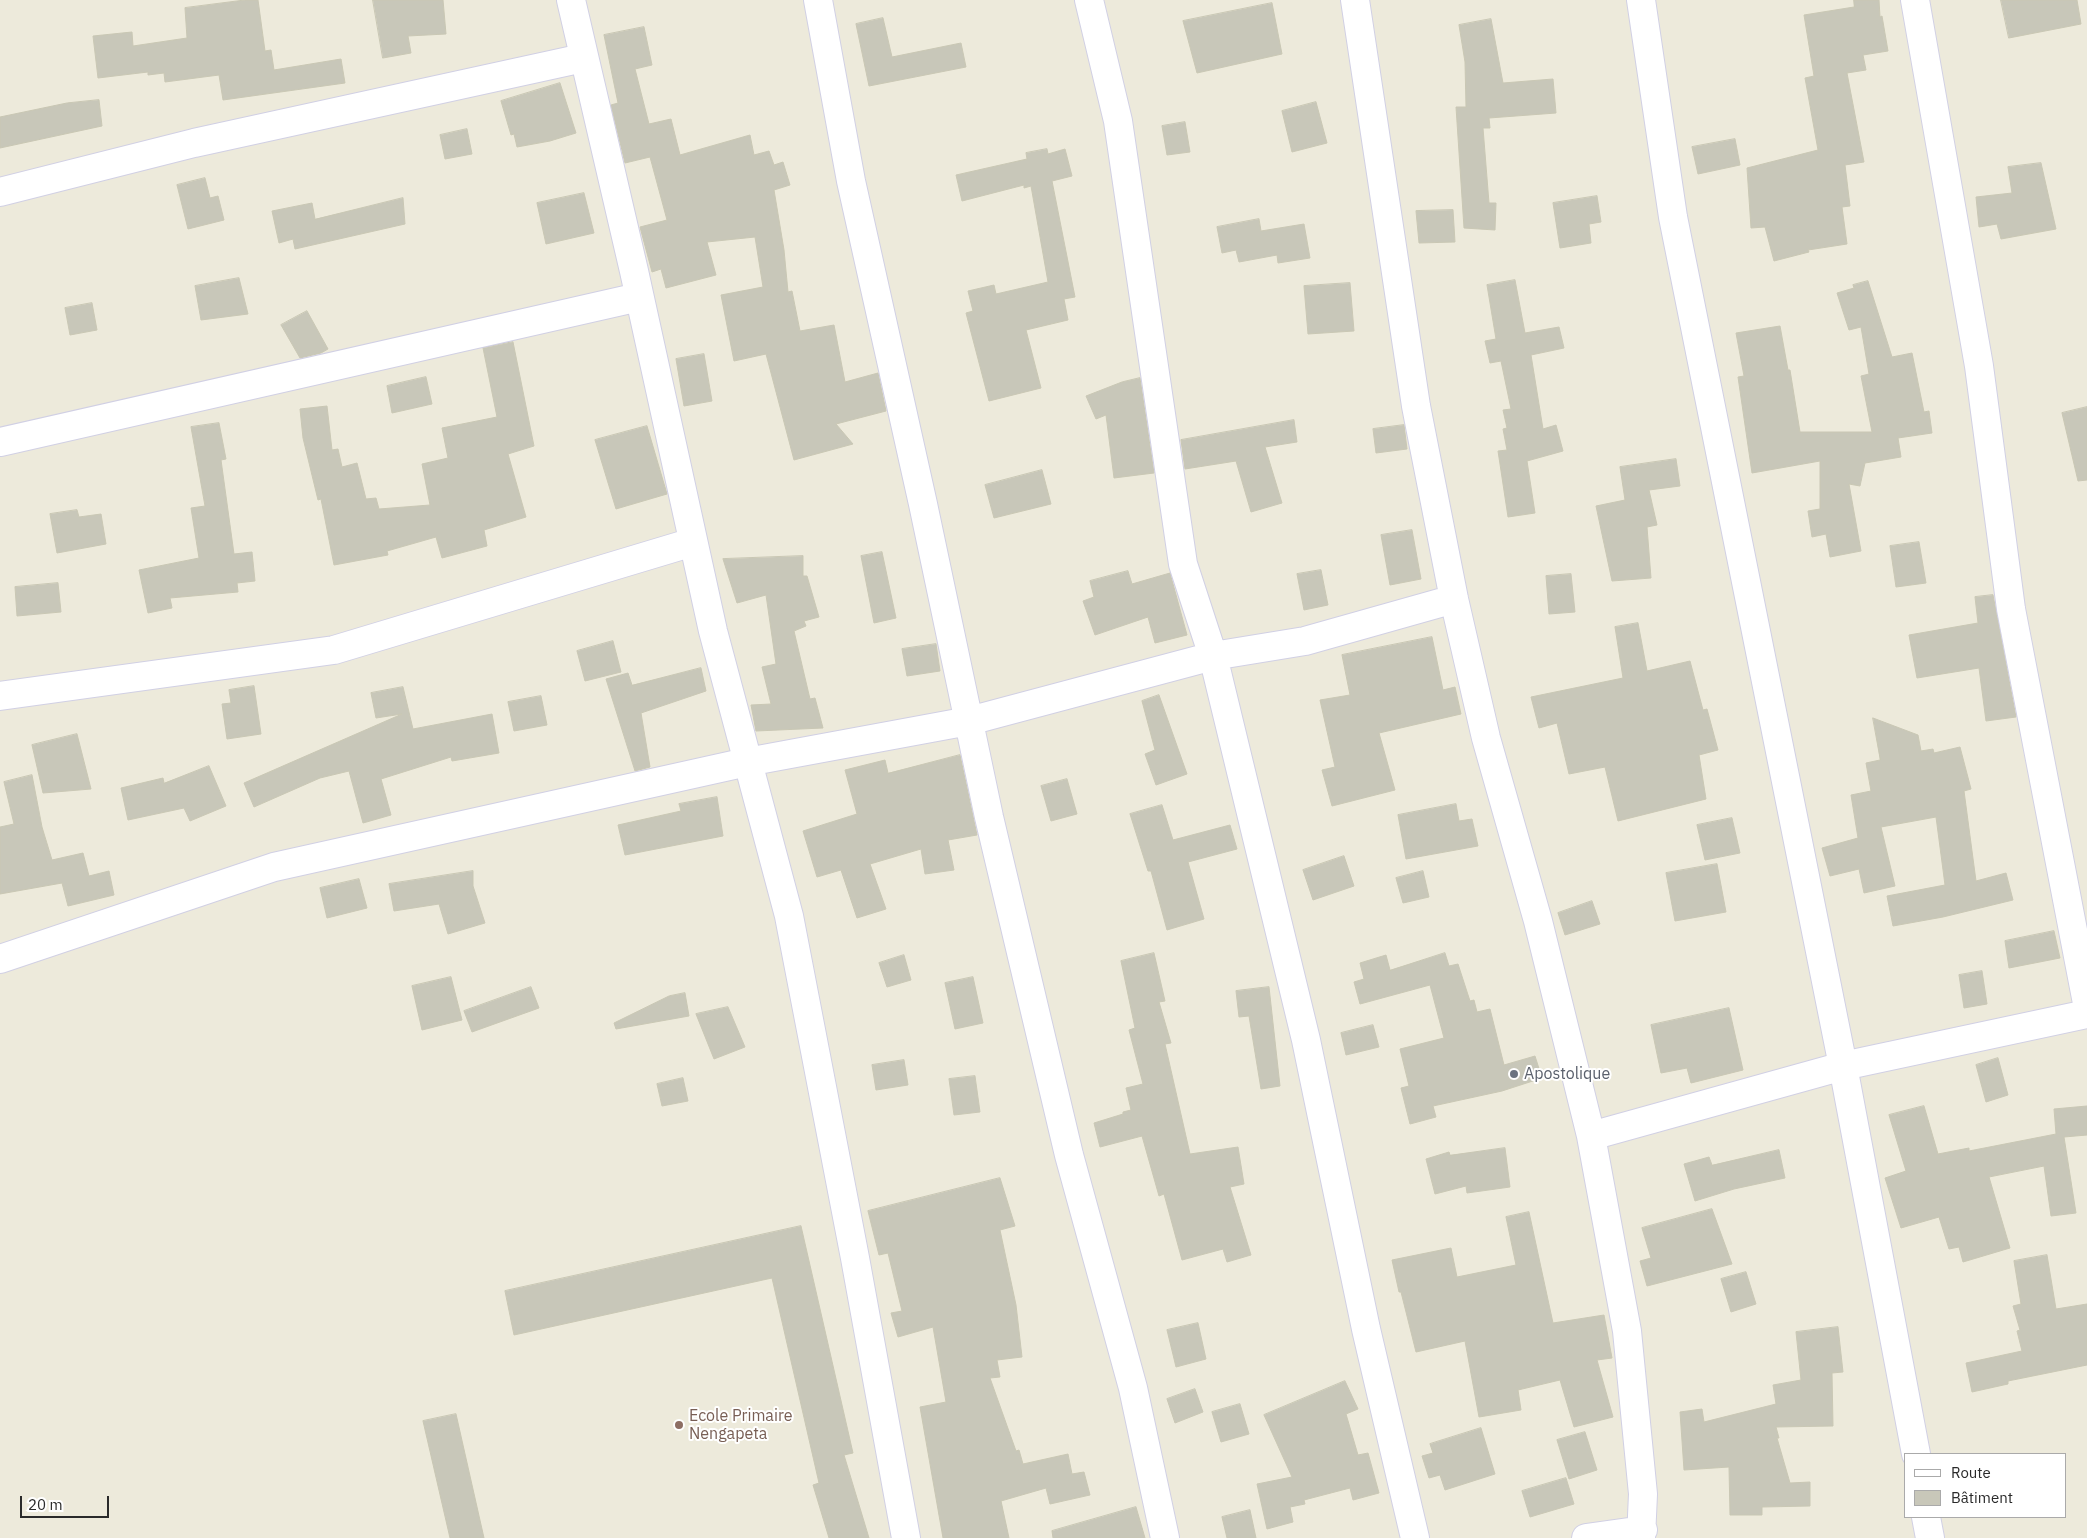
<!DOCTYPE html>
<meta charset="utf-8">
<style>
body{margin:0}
#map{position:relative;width:2087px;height:1538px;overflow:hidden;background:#edeadb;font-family:"IBM Plex Sans",sans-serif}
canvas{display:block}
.legend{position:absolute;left:1904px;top:1453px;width:162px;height:65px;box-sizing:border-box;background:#fff;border:1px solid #aaa;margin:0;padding:6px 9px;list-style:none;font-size:15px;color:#2a2a2a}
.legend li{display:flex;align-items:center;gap:10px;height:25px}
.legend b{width:25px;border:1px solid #aaa}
.scale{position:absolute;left:20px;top:1496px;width:89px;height:22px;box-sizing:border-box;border:2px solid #2a2a2a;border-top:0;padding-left:6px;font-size:15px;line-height:18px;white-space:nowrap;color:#2a2a2a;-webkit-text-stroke:4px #fff;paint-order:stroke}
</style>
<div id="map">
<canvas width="2087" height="1538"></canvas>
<ul class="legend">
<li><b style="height:6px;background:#fff"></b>Route</li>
<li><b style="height:14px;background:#c8c7b9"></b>Bâtiment</li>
</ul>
<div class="scale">20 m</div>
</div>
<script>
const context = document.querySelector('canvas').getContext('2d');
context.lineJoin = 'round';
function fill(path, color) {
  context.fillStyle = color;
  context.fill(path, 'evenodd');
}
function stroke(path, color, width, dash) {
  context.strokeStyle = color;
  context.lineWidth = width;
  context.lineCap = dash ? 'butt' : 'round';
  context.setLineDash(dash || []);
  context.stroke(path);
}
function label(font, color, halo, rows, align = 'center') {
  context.font = font + ' "IBM Plex Sans",sans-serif';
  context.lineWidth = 4;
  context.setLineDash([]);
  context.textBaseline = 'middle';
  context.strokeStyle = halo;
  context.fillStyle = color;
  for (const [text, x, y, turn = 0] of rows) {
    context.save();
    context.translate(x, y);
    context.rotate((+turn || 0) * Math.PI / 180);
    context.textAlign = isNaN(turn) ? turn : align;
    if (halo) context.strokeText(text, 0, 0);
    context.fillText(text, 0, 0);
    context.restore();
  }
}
const building = new Path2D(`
 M 245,0 L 258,0 L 265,51 L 271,50 L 274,70 L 341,59 L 345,83 L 223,100 L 219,75 L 165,82 L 164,73 L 148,75 L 148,72 L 98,78 L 93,36 L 132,32 L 133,46 L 187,38 L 185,8 Z
 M 373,0 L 443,0 L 446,34 L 408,36 L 411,53 L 383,58 Z
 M 1854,0 L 1879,0 L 1880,17 L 1882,16 L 1888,51 L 1863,55 L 1866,70 L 1847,73 L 1864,162 L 1845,165 L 1850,206 L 1842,207 L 1847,244 L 1808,250 L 1809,252 L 1774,261 L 1765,227 L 1751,228 L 1747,168 L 1818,150 L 1805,78 L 1814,76 L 1804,15 L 1854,7 Z
 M 2001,0 L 2077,0 L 2081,24 L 2009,38 Z
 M 1272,3 L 1282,54 L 1197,73 L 1183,21 Z
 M 883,18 L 892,57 L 961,43 L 966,67 L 869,86 L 856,24 Z
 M 1491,19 L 1503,83 L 1553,79 L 1556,113 L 1489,118 L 1490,128 L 1483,128 L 1489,203 L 1496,203 L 1495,230 L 1464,228 L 1456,107 L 1466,107 L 1465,62 L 1459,25 Z
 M 644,27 L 652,65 L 635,69 L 649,124 L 671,119 L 680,155 L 750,135 L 754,155 L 769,151 L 774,165 L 783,162 L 790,185 L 774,190 L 784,250 L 788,292 L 792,291 L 800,331 L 834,325 L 845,382 L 878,373 L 886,411 L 836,424 L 853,444 L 794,460 L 766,354 L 734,361 L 721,295 L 763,287 L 755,237 L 707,242 L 716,275 L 666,288 L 661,269 L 652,272 L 640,227 L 667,220 L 650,157 L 625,163 L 611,105 L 618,103 L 604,35 Z
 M 560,83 L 576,133 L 550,141 L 517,147 L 514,134 L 511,135 L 501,101 Z
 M 99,100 L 102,126 L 0,148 L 0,117 L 67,103 Z
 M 1316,102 L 1327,143 L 1292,152 L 1282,111 Z
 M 1185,122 L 1190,152 L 1167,155 L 1162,126 Z
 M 467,129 L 472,154 L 445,159 L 440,135 Z
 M 1735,139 L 1740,165 L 1698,174 L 1692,147 Z
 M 1047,149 L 1048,154 L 1065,149 L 1072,176 L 1052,181 L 1075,297 L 1064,299 L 1068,320 L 1026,330 L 1041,388 L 989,401 L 966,313 L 973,311 L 968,291 L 994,285 L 996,294 L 1048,282 L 1031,186 L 1024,188 L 1024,185 L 962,201 L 956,175 L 1027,159 L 1026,153 Z
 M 2041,163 L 2056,229 L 2001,239 L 1997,224 L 1979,227 L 1976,197 L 2012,193 L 2008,167 Z
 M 205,178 L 210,198 L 218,196 L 224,220 L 188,229 L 177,185 Z
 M 584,193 L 594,233 L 546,244 L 537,203 Z
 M 1597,196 L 1601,222 L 1589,224 L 1591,243 L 1560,248 L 1553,203 Z
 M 403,198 L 405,224 L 295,249 L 293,239 L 279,243 L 272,211 L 312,203 L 315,219 Z
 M 1453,210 L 1455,242 L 1419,243 L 1416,211 Z
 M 1259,219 L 1261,231 L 1304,224 L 1310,258 L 1278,263 L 1277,255 L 1239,262 L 1236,250 L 1222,253 L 1217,227 Z
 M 239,278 L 248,314 L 201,320 L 195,286 Z
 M 1515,280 L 1525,333 L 1559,327 L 1564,348 L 1531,355 L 1543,429 L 1556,425 L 1563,451 L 1527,461 L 1535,513 L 1508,517 L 1498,451 L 1507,450 L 1503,429 L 1507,428 L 1503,410 L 1511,409 L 1501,361 L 1490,363 L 1485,341 L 1496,339 L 1487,285 Z
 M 1868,281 L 1892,357 L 1912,353 L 1924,412 L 1929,411 L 1932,433 L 1898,438 L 1901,457 L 1865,463 L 1860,486 L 1849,484 L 1861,551 L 1830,557 L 1826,534 L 1812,537 L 1808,511 L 1820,509 L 1820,461 L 1752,473 L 1738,377 L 1744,376 L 1736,333 L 1780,326 L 1788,370 L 1790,370 L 1800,432 L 1872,432 L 1861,376 L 1869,374 L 1861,327 L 1849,330 L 1837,293 L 1854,288 L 1853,285 Z
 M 1350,283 L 1354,331 L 1308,334 L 1304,286 Z
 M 92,303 L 97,330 L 70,335 L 65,308 Z
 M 307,311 L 328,349 L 321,353 L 300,358 L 281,325 Z
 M 513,342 L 534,446 L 508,454 L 526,517 L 484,530 L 487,546 L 442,558 L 436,537 L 387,551 L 388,555 L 334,565 L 321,499 L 318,500 L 303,438 L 300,409 L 327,406 L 332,450 L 338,449 L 342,467 L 357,463 L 366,499 L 376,498 L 379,509 L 430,505 L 422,464 L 448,458 L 442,428 L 497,417 L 483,348 Z
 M 704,354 L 712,401 L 684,406 L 676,359 Z
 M 426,377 L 432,404 L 392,413 L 387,386 Z
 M 1140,378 L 1154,473 L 1114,478 L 1106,415 L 1096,419 L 1086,396 L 1122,382 Z
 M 2087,407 L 2087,480 L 2078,481 L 2062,413 Z
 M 1294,420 L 1297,442 L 1265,447 L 1282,503 L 1251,512 L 1236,461 L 1185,469 L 1181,440 Z
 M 219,423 L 226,459 L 221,460 L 234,554 L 252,552 L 255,581 L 237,583 L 238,592 L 170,598 L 172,608 L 148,613 L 139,570 L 199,558 L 191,508 L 205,506 L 191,427 Z
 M 1404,425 L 1407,449 L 1376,453 L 1373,429 Z
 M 647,426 L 667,494 L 616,509 L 595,440 Z
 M 1676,459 L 1680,486 L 1649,490 L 1657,525 L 1647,527 L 1651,578 L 1612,581 L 1596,506 L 1625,500 L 1620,467 Z
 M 1042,470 L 1051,504 L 994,518 L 985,485 Z
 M 77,510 L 79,517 L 101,514 L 106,544 L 57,553 L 50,514 Z
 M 1412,530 L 1421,579 L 1390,585 L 1381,535 Z
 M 1919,542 L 1926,583 L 1896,587 L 1890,546 Z
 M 882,552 L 896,618 L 874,623 L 861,556 Z
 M 803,556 L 803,576 L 807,576 L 819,617 L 804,621 L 806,626 L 794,631 L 810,699 L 815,698 L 823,728 L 756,731 L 751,705 L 771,704 L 762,667 L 776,664 L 766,595 L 737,603 L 723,559 Z
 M 1321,570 L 1328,605 L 1304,610 L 1297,574 Z
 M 1128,571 L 1132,584 L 1170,573 L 1187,635 L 1155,643 L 1148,617 L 1095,635 L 1083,601 L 1094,597 L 1090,581 Z
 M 1571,574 L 1575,612 L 1549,614 L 1546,576 Z
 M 58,583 L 61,612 L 17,616 L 15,587 Z
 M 1993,595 L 2016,717 L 1986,721 L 1979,668 L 1917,678 L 1909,635 L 1978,623 L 1975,597 Z
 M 1638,623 L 1647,671 L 1690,661 L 1703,710 L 1707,709 L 1718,750 L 1699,755 L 1706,799 L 1618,821 L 1605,767 L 1569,774 L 1557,723 L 1539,728 L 1531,697 L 1623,678 L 1615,627 Z
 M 1432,637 L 1443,690 L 1455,687 L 1461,714 L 1379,733 L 1395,790 L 1332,806 L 1322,770 L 1335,767 L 1320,700 L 1350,695 L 1342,655 Z
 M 613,641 L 621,672 L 585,681 L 577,651 Z
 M 936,644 L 940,671 L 907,676 L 902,649 Z
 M 701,668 L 706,691 L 641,713 L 650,767 L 635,771 L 606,679 L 628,673 L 632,685 Z
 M 254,686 L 261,734 L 227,739 L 222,704 L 231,703 L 229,690 Z
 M 403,687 L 413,729 L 492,714 L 499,753 L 452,761 L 451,757 L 381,779 L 391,815 L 363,823 L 349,771 L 320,778 L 254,807 L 244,783 L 402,714 L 376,718 L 371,693 Z
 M 1159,695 L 1187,774 L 1156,785 L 1145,754 L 1155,750 L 1142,701 Z
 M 541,696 L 547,725 L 514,731 L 508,702 Z
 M 1873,718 L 1918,735 L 1921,751 L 1933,749 L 1934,753 L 1960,747 L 1971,789 L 1964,791 L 1976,881 L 2006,873 L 2013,900 L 1943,917 L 1893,926 L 1887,896 L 1945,885 L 1936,817 L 1881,827 L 1895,886 L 1864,893 L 1859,869 L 1830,876 L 1822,848 L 1858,838 L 1851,795 L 1871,791 L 1866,763 L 1880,760 Z
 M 77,734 L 91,789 L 43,793 L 32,745 Z
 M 960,755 L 977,835 L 948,840 L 954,870 L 925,874 L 921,849 L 870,864 L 886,909 L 857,918 L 841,870 L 817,877 L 803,831 L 857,814 L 845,770 L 885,760 L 888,773 Z
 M 209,766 L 226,806 L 190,821 L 184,808 L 128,820 L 121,788 L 163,778 L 164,783 Z
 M 32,775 L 42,827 L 52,860 L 83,853 L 89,876 L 109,871 L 114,895 L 68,906 L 62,883 L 0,894 L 0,827 L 14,824 L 4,782 Z
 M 1067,779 L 1077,814 L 1051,821 L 1041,786 Z
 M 717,797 L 723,836 L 625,855 L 618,825 L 681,811 L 679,804 Z
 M 1456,804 L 1459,821 L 1472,819 L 1478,846 L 1406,859 L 1398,815 Z
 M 1162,805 L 1173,840 L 1230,825 L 1237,849 L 1188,862 L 1204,919 L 1167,930 L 1151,871 L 1148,871 L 1130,814 Z
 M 1732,818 L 1740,853 L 1705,860 L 1697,825 Z
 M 1344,856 L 1354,886 L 1313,900 L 1303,870 Z
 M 1717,864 L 1726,912 L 1675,921 L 1666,873 Z
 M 473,871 L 473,886 L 485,923 L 448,934 L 439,904 L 394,911 L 389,884 Z
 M 1423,871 L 1429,897 L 1403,903 L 1396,878 Z
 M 359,879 L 367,908 L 327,918 L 320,888 Z
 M 1592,901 L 1600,924 L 1565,935 L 1558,913 Z
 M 2054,931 L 2060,958 L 2009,968 L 2005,941 Z
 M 1154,953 L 1165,1001 L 1159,1002 L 1171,1043 L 1165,1044 L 1190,1154 L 1238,1147 L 1244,1184 L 1230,1187 L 1251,1255 L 1227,1262 L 1223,1249 L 1182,1260 L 1164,1194 L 1159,1196 L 1142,1136 L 1100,1147 L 1094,1123 L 1123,1114 L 1123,1112 L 1131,1110 L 1126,1088 L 1143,1084 L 1129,1030 L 1135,1028 L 1121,961 Z
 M 1445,953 L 1449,966 L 1458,964 L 1470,1001 L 1474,1000 L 1477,1012 L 1490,1009 L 1504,1065 L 1535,1056 L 1542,1078 L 1502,1091 L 1433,1106 L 1436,1117 L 1410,1124 L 1401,1088 L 1409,1086 L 1400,1049 L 1444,1038 L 1430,985 L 1360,1004 L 1354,982 L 1364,979 L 1360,963 L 1386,955 L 1390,970 Z
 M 904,955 L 911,980 L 887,987 L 879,963 Z
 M 1982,971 L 1987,1004 L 1964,1008 L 1959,975 Z
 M 451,977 L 462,1020 L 422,1030 L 412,986 Z
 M 973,977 L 983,1023 L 955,1029 L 945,983 Z
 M 531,987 L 539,1008 L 472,1032 L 464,1011 Z
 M 1269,987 L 1280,1086 L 1261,1089 L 1249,1016 L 1239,1017 L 1236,991 Z
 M 685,993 L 689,1016 L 616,1029 L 614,1023 L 669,996 Z
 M 728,1007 L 745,1047 L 714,1059 L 696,1014 Z
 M 1729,1008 L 1743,1070 L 1691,1083 L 1687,1068 L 1661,1073 L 1651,1025 Z
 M 1373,1025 L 1379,1047 L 1346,1055 L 1341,1033 Z
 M 1998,1058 L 2008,1095 L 1986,1102 L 1976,1065 Z
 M 904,1060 L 908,1085 L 876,1090 L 872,1065 Z
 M 975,1076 L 980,1112 L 954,1115 L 949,1079 Z
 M 683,1078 L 688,1101 L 662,1106 L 657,1084 Z
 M 1924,1106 L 1938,1154 L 1969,1148 L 1969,1151 L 2056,1134 L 2054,1109 L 2087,1106 L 2087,1135 L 2064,1137 L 2076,1213 L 2051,1216 L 2044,1166 L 1989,1177 L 2010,1248 L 1963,1262 L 1959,1247 L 1949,1249 L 1939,1217 L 1901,1228 L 1885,1178 L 1906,1171 L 1889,1115 Z
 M 1505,1148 L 1510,1187 L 1467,1193 L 1466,1186 L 1435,1194 L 1426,1159 L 1449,1152 L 1450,1155 Z
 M 1779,1150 L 1785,1178 L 1734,1189 L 1695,1201 L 1684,1164 L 1709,1157 L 1712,1165 Z
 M 1000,1178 L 1015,1226 L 1000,1230 L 1016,1305 L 1022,1357 L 997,1360 L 1000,1377 L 990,1378 L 1016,1451 L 1019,1450 L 1023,1464 L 1068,1454 L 1072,1474 L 1084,1472 L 1090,1495 L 1050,1504 L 1046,1488 L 1001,1501 L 1009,1538 L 943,1538 L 920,1407 L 946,1402 L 933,1327 L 898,1337 L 891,1313 L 902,1311 L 888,1253 L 879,1255 L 868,1211 Z
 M 1712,1209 L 1732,1264 L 1647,1286 L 1640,1261 L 1651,1258 L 1642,1228 Z
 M 1529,1212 L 1553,1323 L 1604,1315 L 1612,1358 L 1597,1360 L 1613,1417 L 1574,1427 L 1560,1380 L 1518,1390 L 1521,1410 L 1479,1417 L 1465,1341 L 1416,1352 L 1401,1292 L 1399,1292 L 1392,1260 L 1451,1248 L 1457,1277 L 1516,1265 L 1506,1217 Z
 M 801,1226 L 853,1453 L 844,1455 L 869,1538 L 829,1538 L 813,1485 L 819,1483 L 772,1278 L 514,1335 L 505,1291 Z
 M 2047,1255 L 2056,1309 L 2087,1304 L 2087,1365 L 2008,1381 L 2008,1384 L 1972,1392 L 1966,1363 L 2022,1351 L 2017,1331 L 2020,1330 L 2013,1306 L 2021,1304 L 2014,1261 Z
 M 1746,1272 L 1756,1304 L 1731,1312 L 1721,1279 Z
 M 1198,1323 L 1206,1359 L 1176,1367 L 1167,1330 Z
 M 1838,1327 L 1843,1372 L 1832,1373 L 1833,1426 L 1776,1427 L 1779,1438 L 1777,1438 L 1790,1483 L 1810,1482 L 1810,1506 L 1762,1507 L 1762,1515 L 1730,1515 L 1729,1467 L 1684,1470 L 1680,1412 L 1702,1409 L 1704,1422 L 1776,1404 L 1773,1385 L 1801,1380 L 1796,1332 Z
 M 1345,1381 L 1358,1409 L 1346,1414 L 1358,1455 L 1368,1453 L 1379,1493 L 1353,1500 L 1350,1488 L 1304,1500 L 1305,1504 L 1290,1507 L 1293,1522 L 1267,1529 L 1257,1484 L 1292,1477 L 1264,1415 Z
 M 1195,1389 L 1203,1412 L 1175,1423 L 1167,1399 Z
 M 1240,1404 L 1249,1434 L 1221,1442 L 1212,1412 Z
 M 456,1414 L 484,1538 L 450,1538 L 423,1421 Z
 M 1481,1428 L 1495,1474 L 1445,1490 L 1440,1475 L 1429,1478 L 1422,1456 L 1433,1453 L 1430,1444 Z
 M 1585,1432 L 1597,1470 L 1569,1479 L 1557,1440 Z
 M 1566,1478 L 1574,1504 L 1530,1517 L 1522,1491 Z
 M 1136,1507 L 1145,1538 L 1053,1538 L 1052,1531 Z
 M 1250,1510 L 1256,1538 L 1227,1538 L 1222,1517 Z`);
fill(building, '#c8c7b9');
stroke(building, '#c9c7b4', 1);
const minor = new Path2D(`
 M 571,0 L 634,271 L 713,631 L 789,916 L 855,1258 L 906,1538
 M 818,0 L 851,181 L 923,504 L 989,817 L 1069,1155 L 1133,1388 L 1165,1538
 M 1089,0 L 1118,121 L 1183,564 L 1213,656 L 1306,1040 L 1366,1329 L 1415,1538
 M 1355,0 L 1416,406 L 1454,599 L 1486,738 L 1538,921 L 1591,1136 L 1627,1331 L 1643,1494 L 1641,1538
 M 1641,0 L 1673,217 L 1843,1066 L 1916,1454
 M 1915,0 L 1979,366 L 2011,609 L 2087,1003
 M 0,192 L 194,143 L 583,58
 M 0,442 L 639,297
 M 0,696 L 334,650 L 693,542
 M 0,959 L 274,867 L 747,762 L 969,721 L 1213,656 L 1305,641 L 1454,599
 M 1591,1136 L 1843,1066 L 2087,1014
 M 1926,1517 L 1930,1538
 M 1586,1538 L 1643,1530`);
stroke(minor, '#d1d0e4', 30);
stroke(minor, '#fff', 28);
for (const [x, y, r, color] of [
 [1514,1074,5,"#6b7280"],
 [679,1425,5,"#8d6e63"]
]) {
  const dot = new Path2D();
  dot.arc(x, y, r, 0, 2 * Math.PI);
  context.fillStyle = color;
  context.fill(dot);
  stroke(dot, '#fff', 2);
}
label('16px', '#5b616d', '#fff', [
 ["Apostolique",1524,1074]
], 'left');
label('16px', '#785e54', '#fff', [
 ["Ecole Primaire",689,1416],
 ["Nengapeta",689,1434]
], 'left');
</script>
